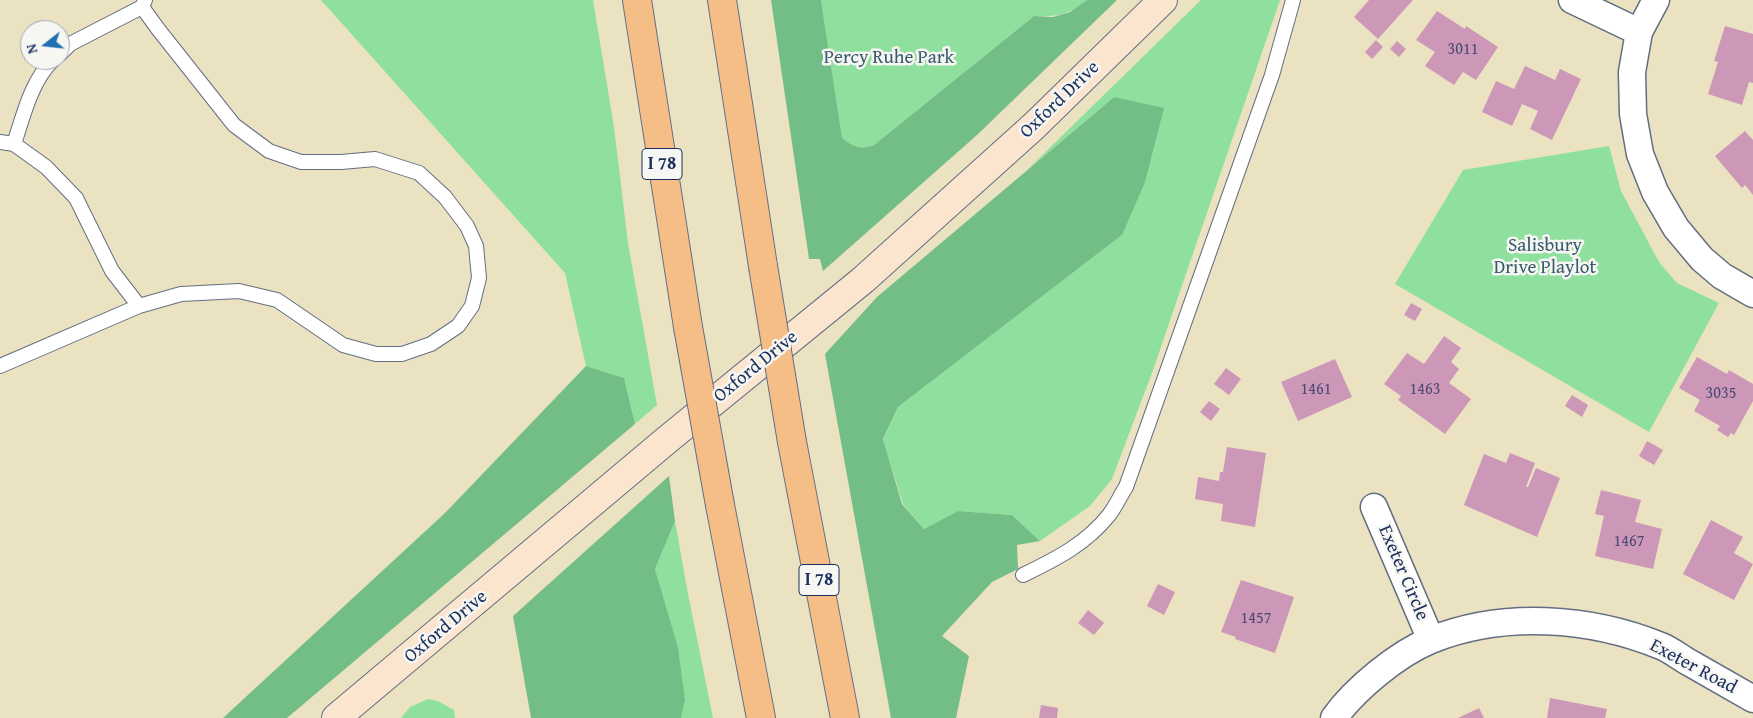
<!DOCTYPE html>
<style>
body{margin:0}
#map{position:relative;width:1753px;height:718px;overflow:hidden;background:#ebe2c1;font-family:"Gentium Book Plus",serif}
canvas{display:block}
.north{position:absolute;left:20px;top:20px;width:50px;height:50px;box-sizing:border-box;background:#f6f6f2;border:1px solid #9ea6b7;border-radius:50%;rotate:254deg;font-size:14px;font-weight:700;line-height:20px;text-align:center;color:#1b2f5e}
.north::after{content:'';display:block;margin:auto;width:18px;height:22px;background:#1f6fb2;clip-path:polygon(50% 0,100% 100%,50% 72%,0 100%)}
</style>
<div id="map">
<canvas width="1753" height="718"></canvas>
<div class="north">N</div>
</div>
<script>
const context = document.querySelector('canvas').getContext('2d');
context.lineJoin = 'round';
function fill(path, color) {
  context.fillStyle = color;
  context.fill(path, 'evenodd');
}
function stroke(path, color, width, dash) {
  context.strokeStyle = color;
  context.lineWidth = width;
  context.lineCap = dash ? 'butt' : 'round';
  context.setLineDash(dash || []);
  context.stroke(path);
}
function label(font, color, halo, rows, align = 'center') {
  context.font = font + ' "Gentium Book Plus",serif';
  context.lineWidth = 5;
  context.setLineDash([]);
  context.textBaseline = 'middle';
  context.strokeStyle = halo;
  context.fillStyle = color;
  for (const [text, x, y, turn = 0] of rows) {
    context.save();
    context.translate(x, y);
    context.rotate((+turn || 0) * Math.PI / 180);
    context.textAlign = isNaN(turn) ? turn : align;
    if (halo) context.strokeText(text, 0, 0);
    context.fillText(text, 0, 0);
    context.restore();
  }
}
fill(new Path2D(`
 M 321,0 L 593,0 L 614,127 L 628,243 L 657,405 L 635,424 L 624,378 L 586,366 L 565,273 Z
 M 821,0 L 1087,0 C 1069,15 1056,17 1034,16 L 874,145 C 861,150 853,147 842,139 Z
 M 1201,0 L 1280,0 L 1152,373 L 1112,479 L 1090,506 L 1040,541 L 1012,515 L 958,511 L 924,529 L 903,504 L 883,440 L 898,407 L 1122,235 L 1114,97 L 1026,171 Z
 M 1609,146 L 1621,191 L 1659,262 L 1677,283 L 1719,303 L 1649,432 L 1395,284 L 1463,170 Z
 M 675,521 L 688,594 L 713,718 L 681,718 L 685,700 L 655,569 Z
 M 428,699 L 438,701 L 454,710 L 455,718 L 401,718 L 410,707 Z`), '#8fe09f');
fill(new Path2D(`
 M 771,0 L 821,0 L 842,138 C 853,147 861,150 874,145 L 1034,16 L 1053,17 L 1070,12 L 1087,0 L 1117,0 L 977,135 L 823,271 L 820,259 L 809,259 Z
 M 1114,97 L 1164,108 L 1145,182 L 1122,235 L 898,407 L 883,439 L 902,504 L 924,529 L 958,511 L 1012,515 L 1040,541 L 1017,545 L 1018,569 L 992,582 L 942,636 L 969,656 L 956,718 L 891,718 L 825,354 L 877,297 Z
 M 586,366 L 624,378 L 635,424 L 287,718 L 223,718 L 445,513 Z
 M 669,476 L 675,521 L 655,569 L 678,648 L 685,700 L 681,718 L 531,718 L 513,616 Z`), '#73be86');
fill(new Path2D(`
 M 1369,0 L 1413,0 L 1378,39 L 1354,17 Z
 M 1437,11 L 1465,29 L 1466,26 L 1498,47 L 1476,80 L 1463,72 L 1454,85 L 1425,66 L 1435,52 L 1416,40 Z
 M 1725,26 L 1753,34 L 1753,83 L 1749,82 L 1742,105 L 1708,94 L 1718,62 L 1714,61 Z
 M 1376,40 L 1383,47 L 1372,59 L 1365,52 Z
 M 1397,41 L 1406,49 L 1399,57 L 1390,49 Z
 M 1525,66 L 1555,80 L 1560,69 L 1581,79 L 1552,140 L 1530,129 L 1538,111 L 1522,104 L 1512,126 L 1482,112 L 1496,81 L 1514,89 Z
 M 1745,131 L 1753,140 L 1753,195 L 1745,185 L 1742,188 L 1715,156 Z
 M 1411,303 L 1422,309 L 1415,321 L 1404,315 Z
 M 1444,336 L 1461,348 L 1451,362 L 1459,369 L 1449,383 L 1471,399 L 1445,434 L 1398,400 L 1401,396 L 1384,384 L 1407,353 L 1424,364 Z
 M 1697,357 L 1727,374 L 1729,370 L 1753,384 L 1753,401 L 1734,435 L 1731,433 L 1728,437 L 1717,430 L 1720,426 L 1694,411 L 1700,400 L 1679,388 Z
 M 1335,359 L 1352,397 L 1298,421 L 1281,382 Z
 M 1226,368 L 1241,379 L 1229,395 L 1214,384 Z
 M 1572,395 L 1588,405 L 1582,417 L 1565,406 Z
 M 1209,401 L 1220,409 L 1211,421 L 1200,412 Z
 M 1647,441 L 1663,450 L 1654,465 L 1639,456 Z
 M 1227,447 L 1266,453 L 1255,527 L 1221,521 L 1223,504 L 1195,499 L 1198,477 L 1219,481 L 1220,472 L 1223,472 Z
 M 1510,453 L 1535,463 L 1526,487 L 1528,487 L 1536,468 L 1560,478 L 1537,537 L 1464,505 L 1484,454 L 1506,463 Z
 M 1601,490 L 1641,500 L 1635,522 L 1662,529 L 1653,569 L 1595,556 L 1604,516 L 1595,514 Z
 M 1711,520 L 1743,537 L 1734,553 L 1753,564 L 1734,600 L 1683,574 Z
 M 1241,580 L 1294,597 L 1275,653 L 1235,639 L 1236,637 L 1221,632 Z
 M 1158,584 L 1175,592 L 1164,615 L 1147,606 Z
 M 1088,610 L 1104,623 L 1094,635 L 1078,623 Z
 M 1550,698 L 1607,709 L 1605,718 L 1547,718 Z
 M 1041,705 L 1058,708 L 1057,718 L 1039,718 Z
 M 1479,708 L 1484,718 L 1458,718 Z`), '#cd98b8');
const lane = new Path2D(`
 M 60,54 L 70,44 L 142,7
 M 0,142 L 14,144 L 46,167 L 76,198 L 112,271 L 139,306
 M 14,144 C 23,117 31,81 53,60
 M 0,366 L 139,306 L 181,294 L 239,291 L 277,300 L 343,345 L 376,354 L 402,354 L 431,344 L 458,326 L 472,306 L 479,278 L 476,246 L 467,226 L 445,197 L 419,173 L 375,159 L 341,162 L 301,162 L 269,151 L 234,125 L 158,29 L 142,7 L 145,0
 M 1023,575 C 1056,559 1086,544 1109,515 C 1116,506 1120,496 1126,487 L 1272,75 L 1293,0`);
const street = new Path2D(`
 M 1572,0 L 1639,32
 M 1656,0 L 1639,32 L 1632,72 L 1633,114 L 1640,154 L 1655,192 L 1676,228 L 1702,259 L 1722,276 L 1753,294
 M 1374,507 L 1431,640
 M 1334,718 C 1355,689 1397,654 1431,640 C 1503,611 1590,617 1661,646 C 1671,650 1681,658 1690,663 C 1711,675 1732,687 1753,699`);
const secondary = new Path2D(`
 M 336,718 L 668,439 L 863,280 L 1034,126 L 1163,0`);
const highway = new Path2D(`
 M 637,0 L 688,327
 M 722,0 L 763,266
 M 792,442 L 845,718
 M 720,505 L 761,718`);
stroke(lane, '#646e81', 16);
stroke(street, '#646e81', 29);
stroke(secondary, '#646e81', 30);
stroke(highway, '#646e81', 30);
stroke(lane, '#fff', 14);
stroke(street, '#fff', 26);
stroke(secondary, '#fbe5cf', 28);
stroke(highway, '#f6be87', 28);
const highwayBridge = new Path2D(`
 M 763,266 L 792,442
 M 688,327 L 720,505`);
stroke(highwayBridge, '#646e81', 30, []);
stroke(highwayBridge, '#f6be87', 28);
label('16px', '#484974', null, [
 ["3011",1463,50],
 ["1461",1316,390],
 ["1463",1425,390],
 ["3035",1721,394],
 ["1467",1629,542],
 ["1457",1256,619]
]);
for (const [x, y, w] of [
 [662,164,40],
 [819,580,40]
]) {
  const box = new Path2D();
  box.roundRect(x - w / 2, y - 15.5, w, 31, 4);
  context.fillStyle = '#f6f6f2';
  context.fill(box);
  stroke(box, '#1b2f5e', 1);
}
label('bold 18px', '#1b2f5e', null, [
 ["I 78",662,164],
 ["I 78",819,580]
]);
label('19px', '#385b6e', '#f6f6f2', [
 ["Percy Ruhe Park",889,58],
 ["Salisbury",1545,246],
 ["Drive Playlot",1545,268]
]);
label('19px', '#1b2f5e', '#f6f6f2', [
 ["Oxford Drive",1060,100,-44],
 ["Oxford Drive",756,367,-39],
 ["Exeter Circle",1403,573,67],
 ["Oxford Drive",446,627,-40],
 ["Exeter Road",1693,667,28]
]);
</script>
